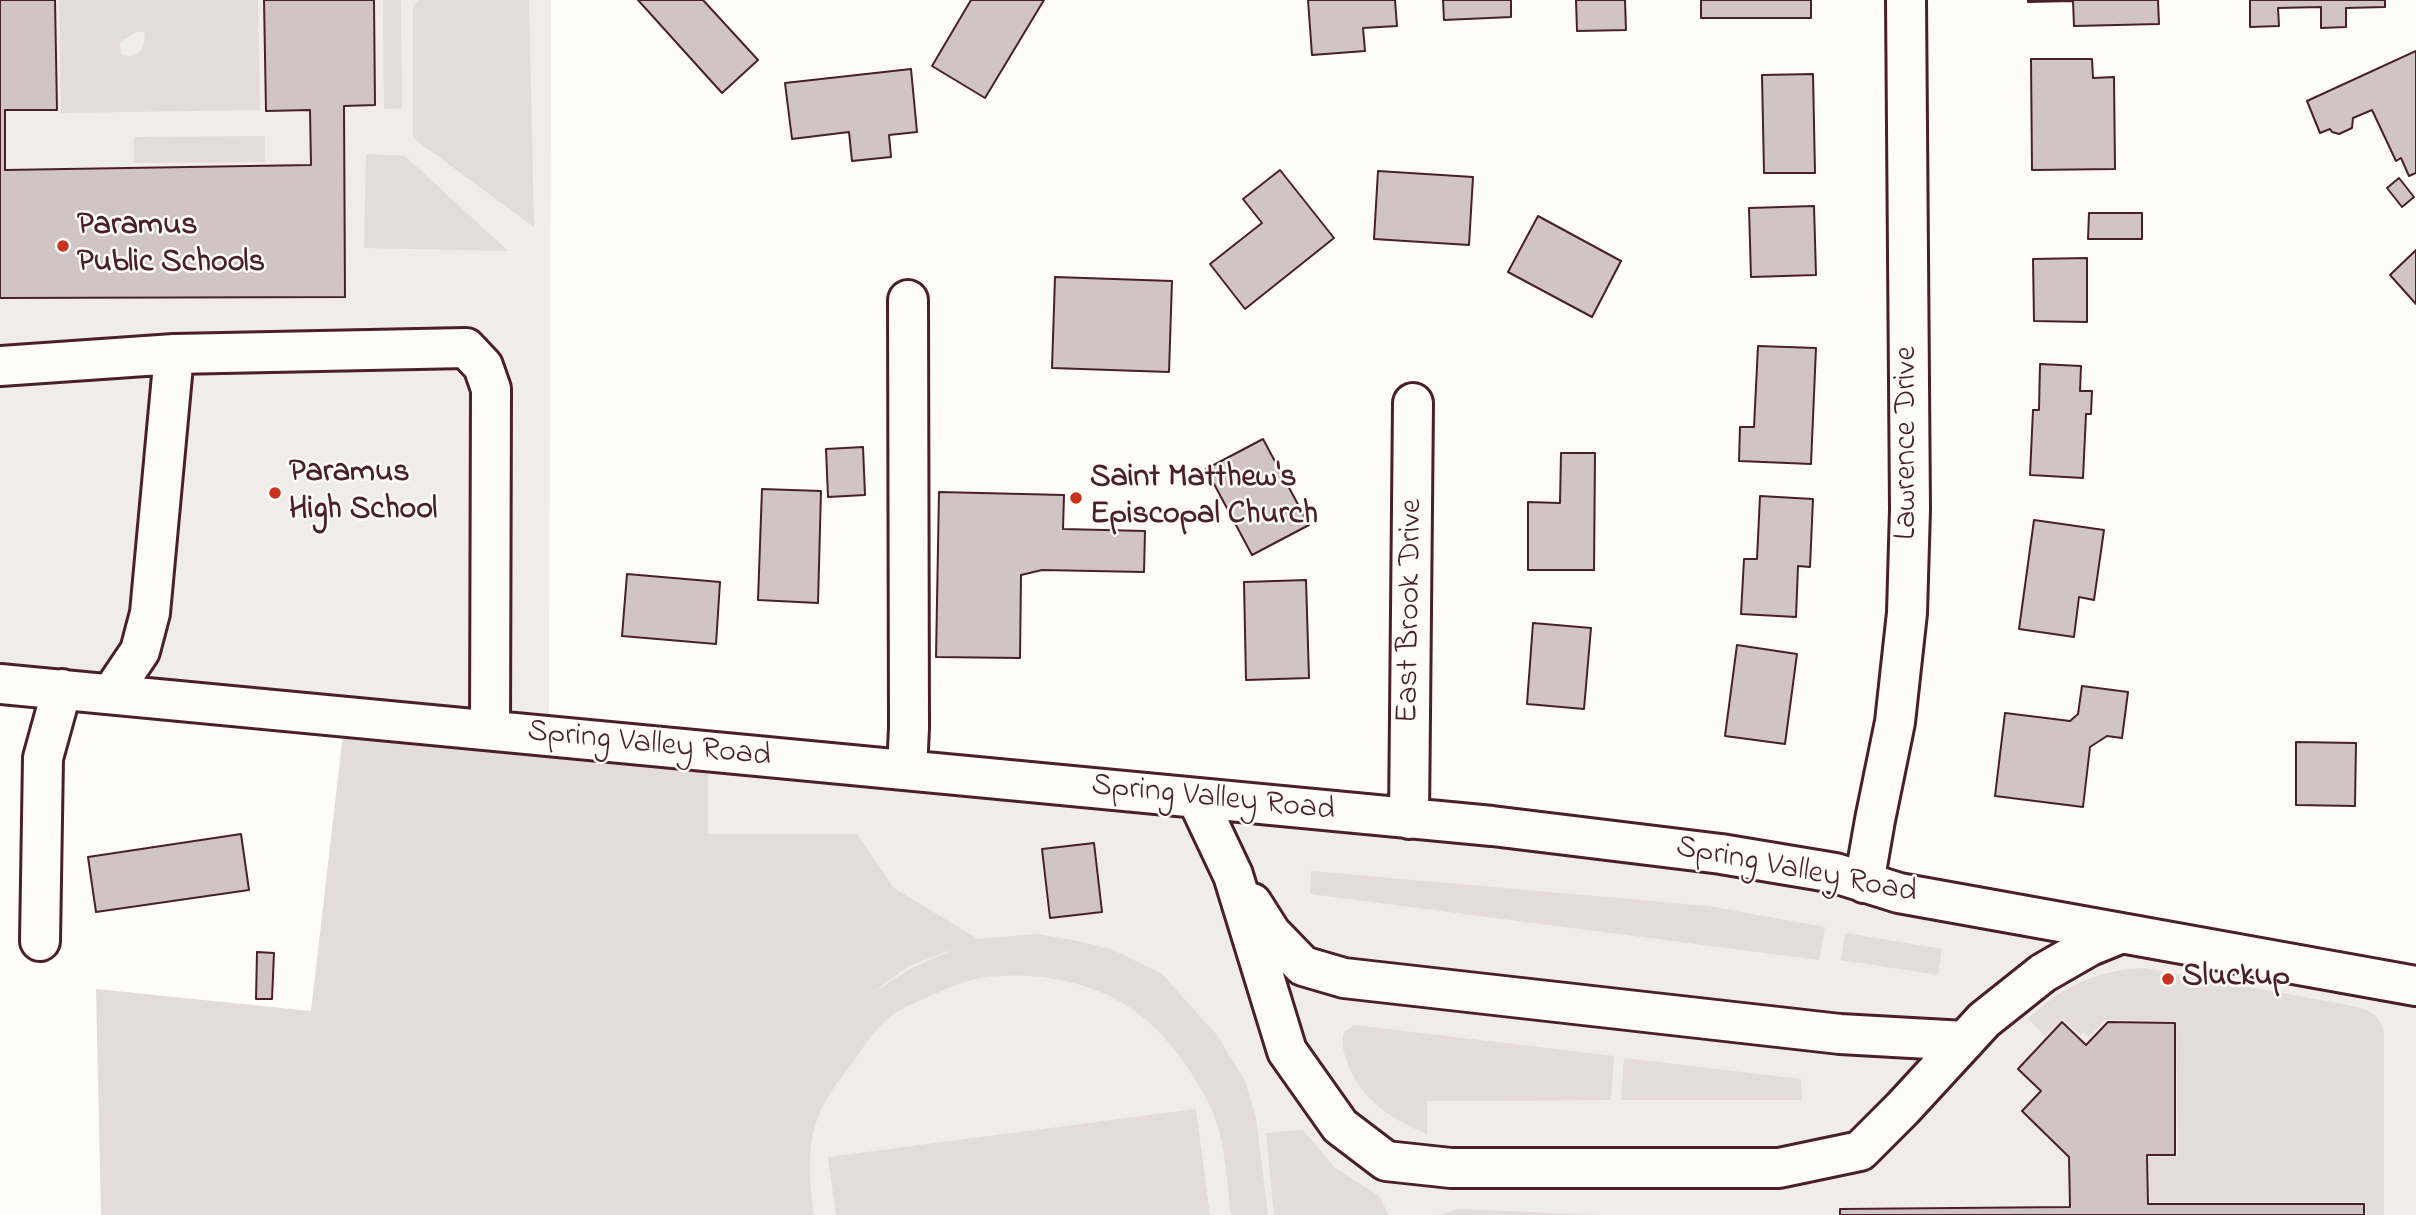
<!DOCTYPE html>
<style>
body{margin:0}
canvas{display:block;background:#fdfcf7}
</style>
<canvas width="2416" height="1215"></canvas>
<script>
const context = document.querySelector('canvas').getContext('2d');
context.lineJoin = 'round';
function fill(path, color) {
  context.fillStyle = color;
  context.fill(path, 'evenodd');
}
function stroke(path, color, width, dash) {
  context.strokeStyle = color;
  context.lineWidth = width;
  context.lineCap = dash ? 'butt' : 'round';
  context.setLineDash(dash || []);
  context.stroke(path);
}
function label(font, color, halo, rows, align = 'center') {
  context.font = font + ' "Indie Flower",sans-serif';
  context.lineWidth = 5;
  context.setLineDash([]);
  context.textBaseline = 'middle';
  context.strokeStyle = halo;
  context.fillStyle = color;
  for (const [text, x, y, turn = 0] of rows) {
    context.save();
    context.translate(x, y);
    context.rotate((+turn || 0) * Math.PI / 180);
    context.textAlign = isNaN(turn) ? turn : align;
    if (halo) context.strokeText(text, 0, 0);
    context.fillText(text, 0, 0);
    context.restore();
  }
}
fill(new Path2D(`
 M 0,0 L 551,0 L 549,736 L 0,684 Z
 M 708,752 L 1409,819 L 2416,986 L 2416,1215 L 705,1215 Z`), '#f0ece8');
fill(new Path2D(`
 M 59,0 L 258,0 L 260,110 L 61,113 ZM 136,32 L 144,32 C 148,48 136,61 121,54 L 120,42 Z
 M 383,0 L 401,0 L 402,108 L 384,109 Z
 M 419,0 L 529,0 L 534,227 L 413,138 L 413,6 Z
 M 265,136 L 265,162 L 134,163 L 134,137 Z
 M 366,154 L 405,156 L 508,251 L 364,248 Z
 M 345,717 L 708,752 L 708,834 L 857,834 L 894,888 L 978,939 L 1036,934 L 1073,940 L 1111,949 L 1162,974 L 1217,1035 L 1245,1081 L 1256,1118 L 1268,1215 L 1231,1215 C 1226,1179 1226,1139 1210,1106 C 1192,1070 1168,1036 1135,1011 C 1095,982 1037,971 988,977 C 967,979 946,989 928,997 C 914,1003 897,1010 886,1020 C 873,1032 863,1047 853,1062 C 842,1077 828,1093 821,1110 C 806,1142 809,1181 814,1215 L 101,1215 L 96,989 L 311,1011 ZM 959,947 L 910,969 L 869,995 L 909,966 Z
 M 1311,871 L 1708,906 L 1825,927 L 1819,960 L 1310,894 Z
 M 1845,933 L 1942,949 L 1938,975 L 1841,960 Z
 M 2145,968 L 2348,1005 C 2367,1009 2381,1013 2384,1034 L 2384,1215 L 2366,1215 L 2365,1202 L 2150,1202 L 2149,1157 L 2178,1156 L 2176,1021 L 2106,1020 L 2089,1037 L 2083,1032 L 2080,1035 L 2063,1019 L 2045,1036 L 2028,1019 C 2060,987 2100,969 2145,968 Z
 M 1354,1025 L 1614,1056 L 1611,1100 L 1427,1101 L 1427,1134 C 1390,1119 1359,1098 1346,1059 C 1343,1049 1341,1042 1344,1032 Z
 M 1624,1058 L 1801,1079 L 1802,1100 L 1621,1100 Z
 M 1196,1109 L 1210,1215 L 836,1215 L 828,1157 Z
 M 1303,1130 L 1334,1167 L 1379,1196 L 1389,1215 L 1274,1215 L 1266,1133 Z
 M 1459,1209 L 1600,1215 L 1438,1215 Z`), '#e3dcda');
const building = new Path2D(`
 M 0,0 L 55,0 L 57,110 L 5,110 L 5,170 L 311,165 L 310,110 L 266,111 L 264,0 L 374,0 L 375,105 L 344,106 L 345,297 L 0,298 Z
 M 638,0 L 703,0 L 758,60 L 722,93 Z
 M 971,0 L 1044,0 L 985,98 L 932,66 Z
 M 1308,0 L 1395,0 L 1397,26 L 1363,28 L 1365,51 L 1312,55 Z
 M 1443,0 L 1511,0 L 1511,17 L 1444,20 Z
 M 1576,0 L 1625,0 L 1626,30 L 1577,31 Z
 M 1701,0 L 1811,0 L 1811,18 L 1701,18 Z
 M 2028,0 L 2158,0 L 2159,24 L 2074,26 L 2073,1 L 2028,2 Z
 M 2250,0 L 2385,0 L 2385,7 L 2346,8 L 2346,27 L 2321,28 L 2321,7 L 2278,8 L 2279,26 L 2250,27 Z
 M 2416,51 L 2416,173 L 2409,176 L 2401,158 L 2396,161 L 2372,110 L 2353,118 L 2352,128 L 2339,134 L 2332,132 L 2330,129 L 2320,133 L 2307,101 Z
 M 2031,59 L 2092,59 L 2093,78 L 2114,77 L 2115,169 L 2032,170 Z
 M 911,69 L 917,132 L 889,135 L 891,157 L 852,161 L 849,132 L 792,139 L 785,83 Z
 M 1813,74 L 1815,173 L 1764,173 L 1762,75 Z
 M 1280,170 L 1334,238 L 1245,309 L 1210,264 L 1262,223 L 1243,199 Z
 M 1378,171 L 1473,177 L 1469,245 L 1374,239 Z
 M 2399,178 L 2414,197 L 2402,207 L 2387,188 Z
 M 1814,206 L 1816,275 L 1751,277 L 1749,208 Z
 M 2089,213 L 2142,213 L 2142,239 L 2088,239 Z
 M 1538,216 L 1621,261 L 1592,317 L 1508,272 Z
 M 2416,250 L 2416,304 L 2390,275 Z
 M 2087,258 L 2087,322 L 2034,321 L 2033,259 Z
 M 1055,277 L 1172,281 L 1169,372 L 1052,368 Z
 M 1758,346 L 1816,348 L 1811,464 L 1739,461 L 1740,427 L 1754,427 Z
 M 2040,364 L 2081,366 L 2080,391 L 2092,391 L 2091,414 L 2086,414 L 2083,478 L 2030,475 L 2033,410 L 2039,410 Z
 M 1263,439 L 1309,525 L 1252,555 L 1206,469 Z
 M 863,447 L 865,495 L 828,497 L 826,449 Z
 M 1561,453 L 1595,453 L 1594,570 L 1528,570 L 1528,502 L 1560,503 Z
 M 762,489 L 821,491 L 818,603 L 758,600 Z
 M 939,492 L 1064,495 L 1063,529 L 1145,531 L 1144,572 L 1042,570 L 1021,575 L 1020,658 L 936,657 Z
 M 1760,496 L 1813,499 L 1810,567 L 1798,566 L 1796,617 L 1741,614 L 1744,559 L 1757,559 Z
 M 2034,520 L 2104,530 L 2094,600 L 2079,597 L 2074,637 L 2019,629 Z
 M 627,574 L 720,582 L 716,644 L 622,636 Z
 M 1306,580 L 1309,678 L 1246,680 L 1244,582 Z
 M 1533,623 L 1591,628 L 1584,709 L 1527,704 Z
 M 1737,645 L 1797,654 L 1785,744 L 1725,736 Z
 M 2082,686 L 2128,692 L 2122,738 L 2107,736 L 2090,747 L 2083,807 L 1995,796 L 2005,713 L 2070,721 L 2078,714 Z
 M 2296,742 L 2356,743 L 2355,806 L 2296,805 Z
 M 241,834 L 249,890 L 96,912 L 88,857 Z
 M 1094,843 L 1102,912 L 1050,918 L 1042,849 Z
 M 257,952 L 274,953 L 272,999 L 256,999 Z
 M 2062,1022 L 2086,1045 L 2108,1022 L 2175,1023 L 2175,1155 L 2147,1155 L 2148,1204 L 2364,1204 L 2364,1215 L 1840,1215 L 1840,1209 L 2070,1207 L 2069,1157 L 2022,1111 L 2041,1091 L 2018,1069 Z`);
fill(building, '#d0c5c4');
stroke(building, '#4a1f2b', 2);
const minor = new Path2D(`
 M 0,366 L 174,354 L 466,348 L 483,366 L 491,389 L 490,730
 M 0,684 L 1492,826 L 1721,854 L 1835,873 L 1899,893 L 2416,986
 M 111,694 L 140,651 L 150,613 L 174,354
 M 907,770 L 909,728 L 908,300
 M 1197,799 L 1233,875 L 1287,1051 L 1340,1126 L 1386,1161 L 1451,1168 L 1779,1168 L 1860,1151 L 1903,1108 L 1984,1020 L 2043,973 L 2090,946 L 2122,933
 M 1409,819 L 1413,403
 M 1864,883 L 1875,820 L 1895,722 L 1907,613 L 1910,509 L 1906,0
 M 1252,903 L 1271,933 L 1303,966 L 1344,978 L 1840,1034 L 1965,1041
 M 40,941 L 43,758 L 62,689`);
stroke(minor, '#4a1f2b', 44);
stroke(minor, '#fdfcf7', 38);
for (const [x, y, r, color] of [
 [63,246,7,"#c8321e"],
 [275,493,7,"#c8321e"],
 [1076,498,7,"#c8321e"],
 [2168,979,7,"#c8321e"]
]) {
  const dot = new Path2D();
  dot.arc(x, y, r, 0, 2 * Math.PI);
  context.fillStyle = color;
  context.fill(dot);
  stroke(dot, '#fdfcf7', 2.5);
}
label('bold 32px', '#4a1f2b', '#fdfcf7', [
 ["Paramus",77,228],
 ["Public Schools",77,265],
 ["Paramus",289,475],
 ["High School",289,512],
 ["Saint Matthew's",1090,480],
 ["Episcopal Church",1090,517],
 ["Sluckup",2182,979]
], 'left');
label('32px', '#4a1f2b', '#fdfcf7', [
 ["Lawrence Drive",1909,443,-90],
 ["East Brook Drive",1412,611,-89],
 ["Spring Valley Road",649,746,6],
 ["Spring Valley Road",1213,800,6],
 ["Spring Valley Road",1796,872,11]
]);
</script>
